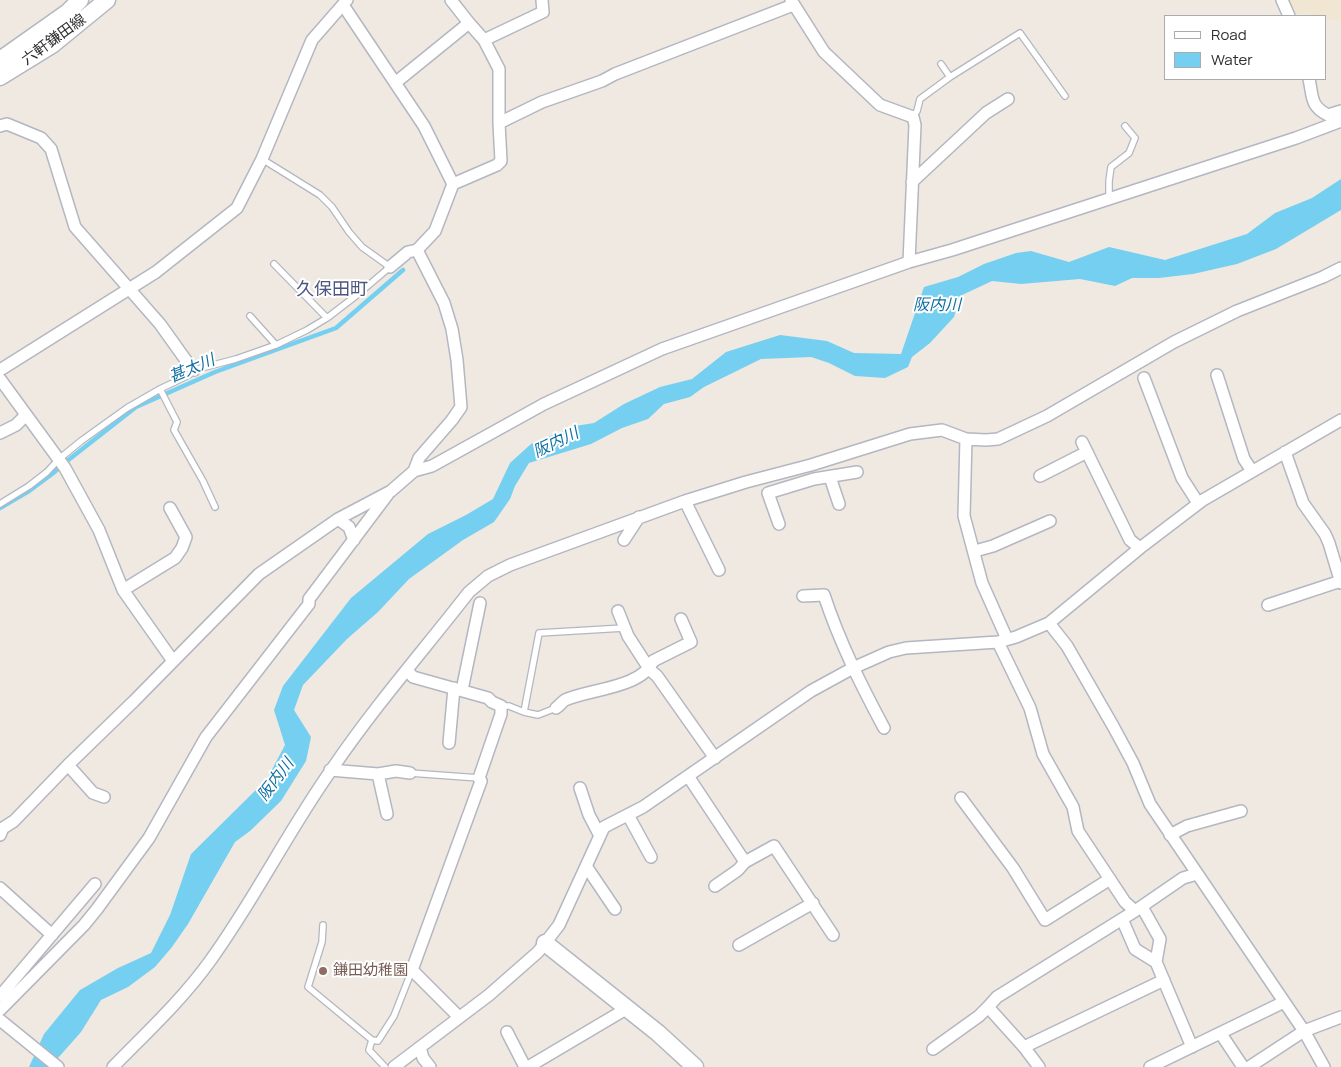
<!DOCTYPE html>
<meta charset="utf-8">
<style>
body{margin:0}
#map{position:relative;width:1341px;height:1067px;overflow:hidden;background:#efe9e1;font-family:Manrope,sans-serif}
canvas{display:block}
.legend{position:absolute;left:1164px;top:15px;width:162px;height:65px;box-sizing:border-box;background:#fff;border:1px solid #ababab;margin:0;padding:6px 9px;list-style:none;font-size:15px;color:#2e2e2e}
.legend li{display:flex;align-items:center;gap:10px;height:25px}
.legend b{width:25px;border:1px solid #ababab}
</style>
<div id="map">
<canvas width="1341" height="1067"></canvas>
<ul class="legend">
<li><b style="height:6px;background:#fff"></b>Road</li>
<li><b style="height:14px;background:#75cff0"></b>Water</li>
</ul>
</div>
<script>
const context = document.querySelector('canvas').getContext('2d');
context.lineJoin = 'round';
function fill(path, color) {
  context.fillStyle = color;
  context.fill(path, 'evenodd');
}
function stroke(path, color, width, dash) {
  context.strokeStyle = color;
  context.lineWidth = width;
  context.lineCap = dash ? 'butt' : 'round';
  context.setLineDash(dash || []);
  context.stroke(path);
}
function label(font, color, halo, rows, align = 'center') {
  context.font = font + ' Manrope,"Noto Sans JP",sans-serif';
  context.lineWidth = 4;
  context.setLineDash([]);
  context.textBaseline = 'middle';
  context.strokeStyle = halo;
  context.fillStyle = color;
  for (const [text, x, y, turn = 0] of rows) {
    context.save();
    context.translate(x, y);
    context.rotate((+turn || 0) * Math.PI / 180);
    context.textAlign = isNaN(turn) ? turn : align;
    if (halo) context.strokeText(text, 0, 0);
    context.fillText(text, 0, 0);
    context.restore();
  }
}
fill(new Path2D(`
 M 1287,0 L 1341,0 L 1341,21 L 1325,18 L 1325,16 L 1293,13 Z`), '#f0e6d1');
fill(new Path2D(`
 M 1341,179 L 1341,210 L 1276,249 L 1237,264 L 1193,274 L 1159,278 L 1132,278 L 1115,286 L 1080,279 L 1021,284 L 992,281 L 960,296 L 954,317 L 930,343 L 912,357 L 908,367 L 885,378 L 855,376 L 829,363 L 811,357 L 761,359 L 704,387 L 690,397 L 664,404 L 648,419 L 622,428 L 591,444 L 529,463 L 515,486 L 510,499 L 494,522 L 463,540 L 409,579 L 378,612 L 347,639 L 303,685 L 294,710 L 311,737 L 306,761 L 281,801 L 250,831 L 235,842 L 188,924 L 172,947 L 155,967 L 128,987 L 101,1000 L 81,1032 L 50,1067 L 29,1067 L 44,1034 L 80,990 L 118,968 L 151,953 L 170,915 L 191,854 L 267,779 L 285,745 L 274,710 L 283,686 L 351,598 L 428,534 L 466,515 L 493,499 L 510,463 L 531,444 L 575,426 L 594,423 L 624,404 L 660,387 L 692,379 L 726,352 L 780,335 L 827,341 L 854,353 L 901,354 L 924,287 L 958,277 L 984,264 L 1016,253 L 1031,251 L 1069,262 L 1109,247 L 1165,260 L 1247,234 L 1275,213 L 1312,198 Z`), '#75cff0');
stroke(new Path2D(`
 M 0,508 L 29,491 L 52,474 L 67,461 L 136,407 L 215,372 L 336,328 L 403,270`), '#75cff0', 4.5);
const lane = new Path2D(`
 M 941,64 L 950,77
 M 913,117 L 917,111 L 920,99 L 950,77 L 1020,33 L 1065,96
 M 262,159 L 320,195 L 332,207 L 349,232 L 362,247 L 390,267 L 357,295 L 327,318
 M 1109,199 L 1109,181 L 1111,167 L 1129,153 L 1135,138 L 1125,126
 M 274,264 L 327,318 L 307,330 L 276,345
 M 160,389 L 189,375 L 194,370 L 236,359 L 276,345 L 250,316
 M 0,504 L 29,486 L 47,472 L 59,459 L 81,441 L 127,408 L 160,389 L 177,422 L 174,430 L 203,481 L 215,507
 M 501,706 L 509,706 L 524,712 L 539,633 L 624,628
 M 524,712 L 538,715 L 556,708
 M 410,773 L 479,778
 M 323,925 L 322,942 L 308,987 L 372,1040 L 369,1050 L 385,1067
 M 372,1040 L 378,1041 L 394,1016 L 412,970`);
const street = new Path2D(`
 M 451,0 L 469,23
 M 791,0 L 824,52 L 880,105 L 913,117 L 915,125 L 909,262
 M 1282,0 L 1289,16
 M 343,5 L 424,126 L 453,184 L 435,231 L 417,250 L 444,303 L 452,329 L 457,360 L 461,407 L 452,420 L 419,458 L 414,471
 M 484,40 L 499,69 L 499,123
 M 1309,79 C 1313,97 1310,106 1328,115 L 1341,111
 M 395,83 L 469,23 L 484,40 L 543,12 L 542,0
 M 0,126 L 7,124 L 41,138 L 51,149 L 75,227 L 160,324 L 190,366 L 194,370
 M 912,182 L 986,113 L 1008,99
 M 453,184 L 497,165 L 501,161 L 499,123 L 542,102 L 602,81 L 615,74 L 793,5
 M 390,267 L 408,252 L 417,250
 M 0,370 L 156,272 L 237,208 L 262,159 L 312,40 L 347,0
 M 1217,375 L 1244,459 L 1252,471
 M 1144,378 L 1182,478 L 1198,503
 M 0,379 L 65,468 L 99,530 L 123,590 L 173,661
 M 0,433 L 16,425 L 26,415
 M 966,439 L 964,516 L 982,583 L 1007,639
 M 1082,442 L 1130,540 L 1140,548
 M 1285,452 L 1303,503 L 1325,534 L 1329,543 L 1341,583
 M 1040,476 L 1087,452
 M 830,477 L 839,504
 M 685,501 L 719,570
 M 338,519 L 349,527 L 354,540
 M 779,524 L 768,493 L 814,479 L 857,472
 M 624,540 L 639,517
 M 975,551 L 993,546 L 1050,521
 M 123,590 L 175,558 L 182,548 L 186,537 L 170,508
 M 803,596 L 824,595 C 840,643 860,683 884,728
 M 1268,605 L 1341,581
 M 618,611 L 628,636 L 650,670 L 657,676 L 715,758
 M 1049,623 L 1067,646 L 1113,726 L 1133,763 L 1150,804 L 1304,1031 L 1324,1067
 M 998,642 L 1030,708 L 1043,754 L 1073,807 L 1078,831 L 1125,902 L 1135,911
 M 407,670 L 413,677 L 488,698 L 492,702 L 501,706 L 501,714 L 479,778 L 481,781 L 412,970 L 459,1017
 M 462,690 L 480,603
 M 556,708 C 559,706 562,702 565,700 C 589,689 642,688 653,661 L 691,642 L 681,619
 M 449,743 L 454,688
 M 68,765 L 93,793 L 104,797
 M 330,770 L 378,774 L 396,771 L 410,773
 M 378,774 L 387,814
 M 688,776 L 745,862 L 774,846 L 833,935
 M 580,788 L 589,815 L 599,834
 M 961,798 L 1013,868 L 1045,920 L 1110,879
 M 628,815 L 651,857
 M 0,835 L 3,828 L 14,821 L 68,765 L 134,701 L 259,574 L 338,519 L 391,491 L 414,471 L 432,466 L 544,404 L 662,349 L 909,262 L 952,250 L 1296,138 L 1341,121
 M 1170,835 L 1187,826 L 1241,811
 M 586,866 L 615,909
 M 715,886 L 738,870 L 745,862
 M 0,888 L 52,935
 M 1142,907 L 1160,939 L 1156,962
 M 1122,919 L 1135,949 L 1156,962 L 1192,1047
 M 739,945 L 813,903
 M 0,996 L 95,884
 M 0,1010 L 84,925 L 97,909 L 149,838 L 206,737 L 309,604 L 309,599 L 388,494
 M 0,1020 L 58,1067
 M 507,1032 L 525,1067
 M 1221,1034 L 1243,1067
 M 420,1047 L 423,1058 L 430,1067
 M 1024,1047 L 1164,980
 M 933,1049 L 979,1016 L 988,1007
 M 113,1067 C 146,1033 182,1000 210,961 C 255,899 288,831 332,769 C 374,707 423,651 469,592 L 488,576 L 510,565 L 685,501 L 746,482 L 811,465 L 910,434 L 942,430 L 966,439 L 986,440 L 998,439 L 1047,416 L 1174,342 L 1237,311 L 1323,277 L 1341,268
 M 394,1067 L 489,995 L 538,952 L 559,925 L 604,827 L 643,807 L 811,691 L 853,668 L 889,652 L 906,648 L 998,642 L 1016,637 L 1049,623 L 1140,548 L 1203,500 L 1341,420
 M 528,1067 L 626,1009
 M 1039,1067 L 1024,1047 L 988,1007 L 997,997 L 1135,911 L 1183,878 L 1197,874
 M 1150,1067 L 1284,1002
 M 1249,1067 L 1304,1031 L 1341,1017`);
const secondary = new Path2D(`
 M 0,60 L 68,12 L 80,0
 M 0,77 L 52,45 L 107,0
 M 545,943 L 658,1033 L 695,1067`);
stroke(lane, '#b4b7c1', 8);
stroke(street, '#b4b7c1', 14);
stroke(secondary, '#b4b7c1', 19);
stroke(lane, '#fff', 5.5);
stroke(street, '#fff', 11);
stroke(secondary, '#fff', 16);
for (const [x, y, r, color] of [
 [323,971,5,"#8d6e63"]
]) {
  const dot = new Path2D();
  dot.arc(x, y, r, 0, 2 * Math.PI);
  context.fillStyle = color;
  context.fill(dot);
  stroke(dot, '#fff', 2);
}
label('15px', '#2e2e2e', '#fff', [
 ["六軒鎌田線",54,40,-36]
]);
label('15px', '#785e54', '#fff', [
 ["鎌田幼稚園",333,971]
], 'left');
label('italic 16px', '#0d6fa3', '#fff', [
 ["阪内川",937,306],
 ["甚太川",192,369,-23],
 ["阪内川",556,443,-26],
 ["阪内川",276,780,-53]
]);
label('18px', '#4d5680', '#fff', [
 ["久保田町",332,290]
]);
</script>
